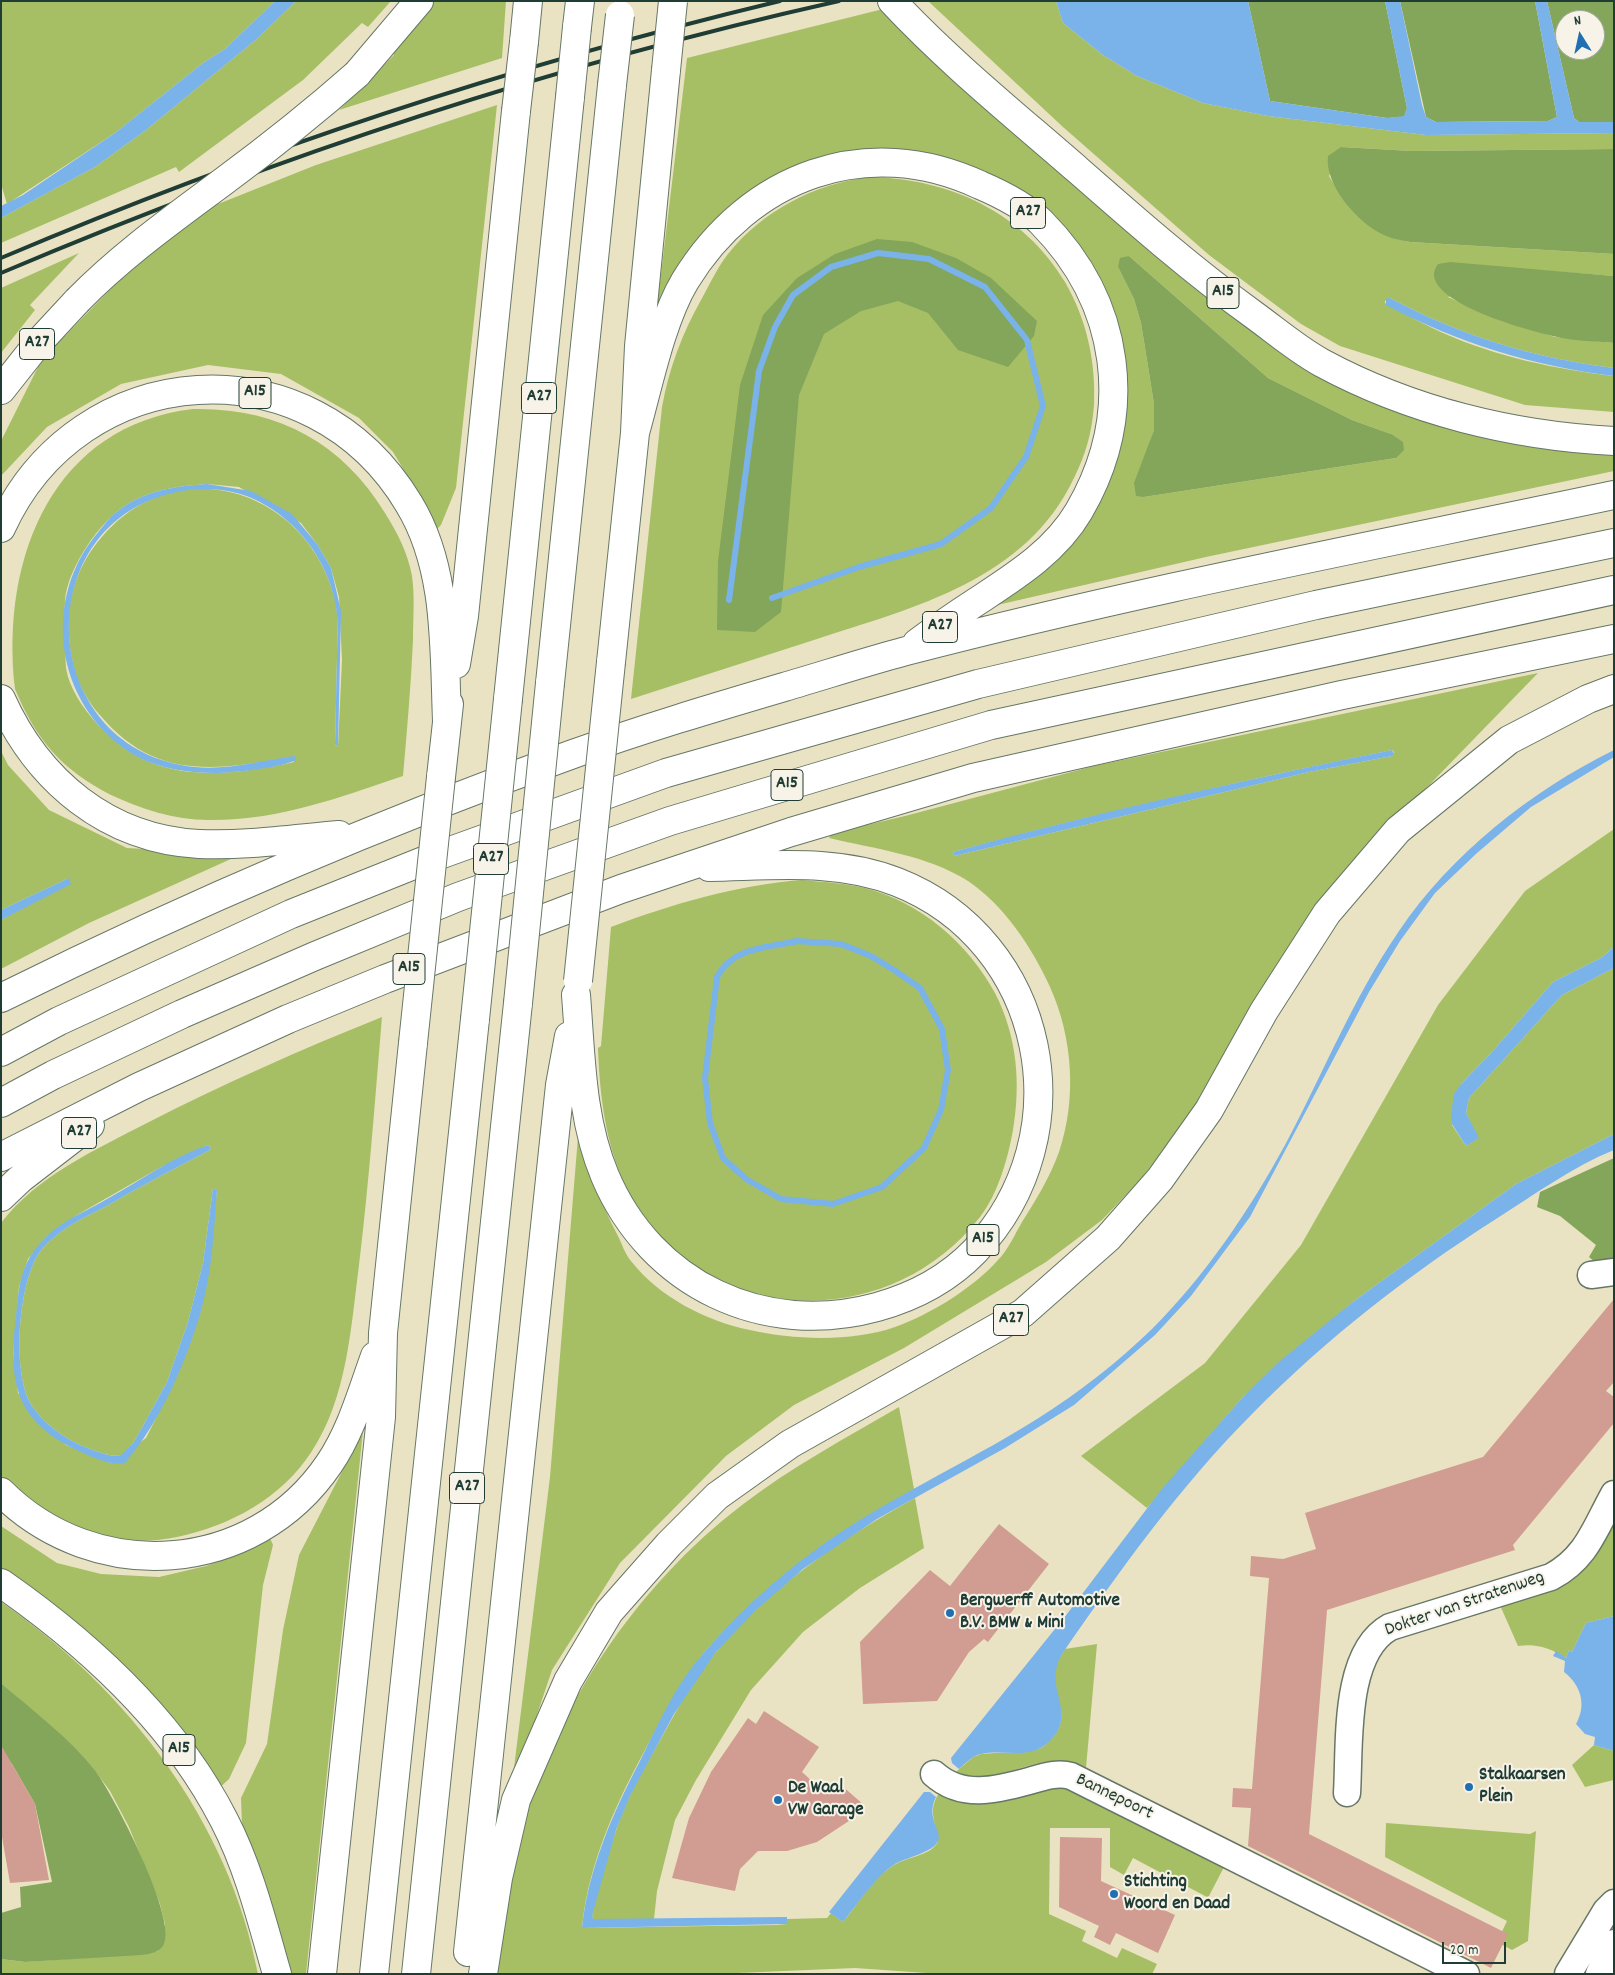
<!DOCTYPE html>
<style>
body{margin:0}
#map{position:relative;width:1615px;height:1975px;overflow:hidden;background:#eae3c3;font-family:Dekko,sans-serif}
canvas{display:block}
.frame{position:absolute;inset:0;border:2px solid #1f3d34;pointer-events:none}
.north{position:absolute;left:1555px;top:10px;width:50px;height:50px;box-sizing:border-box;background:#f7f3e8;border:1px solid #a1aaa0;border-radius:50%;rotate:350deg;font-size:14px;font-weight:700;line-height:20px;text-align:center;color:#1f3d34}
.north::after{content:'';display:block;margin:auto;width:18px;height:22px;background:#1f6fb2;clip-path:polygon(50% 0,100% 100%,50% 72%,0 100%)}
.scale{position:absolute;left:1442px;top:1942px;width:64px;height:22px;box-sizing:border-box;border:2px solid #1f3d34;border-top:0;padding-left:6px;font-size:15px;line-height:18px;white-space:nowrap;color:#1f3d34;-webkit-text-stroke:4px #f7f3e8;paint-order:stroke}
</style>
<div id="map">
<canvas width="1615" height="1975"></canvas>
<div class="frame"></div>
<div class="north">N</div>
<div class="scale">20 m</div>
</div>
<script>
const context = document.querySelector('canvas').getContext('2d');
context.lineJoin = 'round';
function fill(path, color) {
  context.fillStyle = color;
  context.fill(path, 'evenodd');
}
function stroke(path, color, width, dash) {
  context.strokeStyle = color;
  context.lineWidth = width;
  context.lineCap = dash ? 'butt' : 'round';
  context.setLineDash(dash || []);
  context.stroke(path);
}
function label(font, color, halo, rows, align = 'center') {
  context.font = font + ' Dekko,sans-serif';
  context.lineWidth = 4;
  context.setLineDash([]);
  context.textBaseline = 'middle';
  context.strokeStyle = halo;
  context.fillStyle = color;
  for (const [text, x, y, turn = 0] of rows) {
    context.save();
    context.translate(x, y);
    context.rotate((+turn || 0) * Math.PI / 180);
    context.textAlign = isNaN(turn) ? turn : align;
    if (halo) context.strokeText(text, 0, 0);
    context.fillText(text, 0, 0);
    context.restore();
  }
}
fill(new Path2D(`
 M 1,1 L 275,1 L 225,49 L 203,63 L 115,133 L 7,204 L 1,184 Z
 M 296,1 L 391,1 L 368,27 L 362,23 L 303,80 L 179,172 L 176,167 L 1,243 L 1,218 L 95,167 L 146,130 L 258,38 Z
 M 430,1 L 506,1 L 502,58 L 339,110 L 394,55 L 387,49 Z
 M 928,1 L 1056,1 L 1063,23 L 1103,55 L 1137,76 L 1203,103 L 1268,116 L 1426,135 L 1614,133 L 1614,149 L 1412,151 L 1341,147 L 1329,176 C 1354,216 1363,230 1410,242 L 1614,254 L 1614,276 L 1537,270 L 1448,297 L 1502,321 L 1555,337 L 1614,343 L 1614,368 C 1534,358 1461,336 1390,298 L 1385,301 L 1385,303 C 1404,313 1423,324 1443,333 C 1497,357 1556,369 1614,376 L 1614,412 L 1525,405 L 1340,346 L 1301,324 L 1209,255 L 1063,127 Z
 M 887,8 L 1316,365 L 1614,447 L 1614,471 L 1206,557 L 993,606 L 1089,512 L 1115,329 L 980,171 L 788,172 L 655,324 L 687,58 ZM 1129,256 L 1268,378 L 1352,420 L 1391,434 L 1396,458 L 1144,497 L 1145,457 L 1154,430 L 1154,404 L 1141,323 L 1134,299 L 1118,267 Z
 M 497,105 L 456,488 L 441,525 L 434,532 L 421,498 L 393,452 L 359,418 L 281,374 L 208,365 L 121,384 L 47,427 L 1,476 L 1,441 L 57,329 L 65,336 L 121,278 L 208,208 L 316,165 Z
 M 869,177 C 949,178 1024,213 1065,282 C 1087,320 1096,362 1094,405 C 1092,432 1086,454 1074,478 C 1026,580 915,607 817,639 C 755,659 693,679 631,699 L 662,407 C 669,368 682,334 701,300 C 710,284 717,268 728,254 C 763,210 815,184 869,177 Z
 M 79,253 L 30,305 L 35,310 L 1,353 L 1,288 Z
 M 193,409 C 276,407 342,442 385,513 C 397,532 408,553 412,576 C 415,596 413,619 413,640 C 411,685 407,730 403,776 C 338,798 277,821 208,820 C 174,820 141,809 111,795 C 62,770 36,740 15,689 C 0,555 55,425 193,409 ZM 207,484 L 239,487 L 301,523 L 317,544 L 331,568 L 339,597 L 342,660 L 338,747 L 335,744 C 336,715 336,687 337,658 C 337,639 339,618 335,599 C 307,489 176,448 101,538 C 77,566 66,600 69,636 C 71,666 79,691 99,714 C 154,780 213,771 290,757 L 294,762 C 248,772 197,780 152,763 C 117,750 72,706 66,668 C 65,658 66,648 66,638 C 65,625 64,612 65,600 C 68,570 94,530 118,511 C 142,491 176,486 207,484 Z
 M 1538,673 L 1335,882 L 1286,951 L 1198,1103 L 1142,1178 L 1102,1220 L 1046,1262 L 904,1348 L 794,1405 L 726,1456 L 620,1563 L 552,1670 L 511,1792 L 550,1477 L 578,1137 C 590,1171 601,1204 618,1236 C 622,1244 625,1254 631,1261 C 659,1297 706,1321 750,1330 C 794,1340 852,1342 895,1327 C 931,1314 973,1288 998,1260 C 1008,1250 1015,1234 1022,1222 C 1036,1200 1050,1177 1059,1152 C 1077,1099 1073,1038 1050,987 C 1033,949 1004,905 968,881 C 927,855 875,849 829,838 L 832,833 L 905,816 L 1094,766 ZM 1392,750 L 1394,752 L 1392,756 L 1309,772 L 954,856 L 953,852 C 1098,813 1245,780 1392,750 Z
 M 1,751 L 8,765 L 49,810 L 127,848 L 242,854 L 89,923 L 1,969 L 1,920 L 34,902 L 69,878 L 1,910 Z
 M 1614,829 L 1614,947 L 1601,958 L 1553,982 L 1492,1052 L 1461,1084 L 1452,1125 L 1466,1146 L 1478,1138 L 1466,1113 L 1469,1098 L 1562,995 L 1614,968 L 1614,1134 L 1516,1184 L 1354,1301 L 1243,1397 L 1147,1508 L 1081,1456 L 1205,1363 L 1301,1245 L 1438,1005 L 1525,891 Z
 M 802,880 C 823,882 844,883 865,888 C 920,902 968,943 995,993 C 1017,1036 1021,1083 1013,1130 C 1008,1158 998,1194 980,1217 C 896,1325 731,1331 646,1220 C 609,1171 600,1108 598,1048 L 601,1046 L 611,927 C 672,904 737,885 802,880 Z
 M 382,1017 C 375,1100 369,1183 359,1265 C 351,1327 347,1398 312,1451 C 282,1498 230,1526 177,1537 C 111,1551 48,1523 1,1478 L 1,1223 C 37,1176 95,1150 147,1123 C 223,1084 302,1049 382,1017 ZM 208,1145 L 211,1149 L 208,1151 C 174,1169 139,1187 105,1207 C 83,1218 58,1230 42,1249 C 18,1278 11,1374 32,1406 C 44,1424 65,1439 85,1447 C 96,1451 110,1458 122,1455 L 134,1442 L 167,1382 L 188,1322 L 203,1263 L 213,1188 L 217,1190 L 208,1273 L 201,1310 L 191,1339 L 173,1384 L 146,1438 L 111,1463 L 66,1445 L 18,1393 L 13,1354 L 19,1287 L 28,1259 L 47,1236 L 77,1215 L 161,1167 Z
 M 899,1407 L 914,1489 C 847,1528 795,1561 740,1616 C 724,1631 706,1648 694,1666 C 671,1699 653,1735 634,1771 C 609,1819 587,1874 582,1928 L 777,1925 L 787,1924 L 787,1919 L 827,1918 L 831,1913 L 843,1922 C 858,1904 872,1880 891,1867 C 904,1857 926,1857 936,1845 C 945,1835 922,1815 940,1792 L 1062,1784 L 1224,1867 L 1209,1896 L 1207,1897 L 1133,1858 L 1124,1875 L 1110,1867 L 1110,1828 L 1050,1828 L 1049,1914 L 1086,1931 L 1082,1941 L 1117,1958 L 1122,1948 L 1157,1964 L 1152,1974 L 941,1974 L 855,1968 L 714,1974 L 496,1974 C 503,1929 509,1884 520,1840 C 551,1711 637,1585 742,1505 C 791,1467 846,1438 899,1407 Z
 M 363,1431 L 306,1974 L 283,1974 L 242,1825 L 241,1798 L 267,1744 L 283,1630 L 299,1555 Z
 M 915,1498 L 924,1548 L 860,1588 L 803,1632 L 751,1690 L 696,1780 L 675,1820 L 657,1891 L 654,1919 L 594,1919 L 592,1916 C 601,1876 612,1836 629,1798 C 639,1776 652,1755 663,1735 C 679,1706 695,1677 716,1652 C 770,1587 841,1539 915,1498 Z
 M 1614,1509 L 1614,1616 L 1586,1623 L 1572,1652 L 1569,1650 L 1566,1658 C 1551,1648 1536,1643 1518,1646 L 1499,1603 L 1530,1590 Z
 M 1,1526 L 57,1563 L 101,1574 L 159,1577 L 206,1566 L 245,1552 L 270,1538 L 273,1545 L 263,1585 L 246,1743 L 229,1779 L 216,1791 L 1,1572 Z
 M 1,1602 C 127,1689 229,1821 258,1974 L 1,1974 L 1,1959 L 25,1962 L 150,1953 L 158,1951 L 165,1924 L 160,1904 L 129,1827 L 110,1791 L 93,1768 L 75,1749 L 1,1683 Z
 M 1097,1644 L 1086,1768 C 1079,1765 1071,1761 1063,1761 C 1028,1758 991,1788 956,1772 L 973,1757 L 981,1754 C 998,1752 1023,1754 1039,1749 C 1044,1747 1050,1741 1054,1736 C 1071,1715 1053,1697 1054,1674 C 1055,1664 1060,1657 1065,1649 Z
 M 1594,1745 L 1614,1751 L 1614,1780 L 1585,1787 L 1572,1765 Z
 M 1386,1823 L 1530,1834 L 1536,1831 L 1528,1941 L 1512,1950 L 1497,1942 L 1507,1921 L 1385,1857 Z`), '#a6bf65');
fill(new Path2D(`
 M 1248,1 L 1385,1 L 1407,108 L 1404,117 L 1387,118 L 1270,101 Z
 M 1400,1 L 1535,1 L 1557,117 L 1548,121 L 1436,122 L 1426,117 Z
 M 1547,1 L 1614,1 L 1614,122 L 1579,122 L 1574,118 ZM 1565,20 L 1595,20 L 1595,50 L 1565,50 Z
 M 1341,147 L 1412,151 L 1614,149 L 1614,254 L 1410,242 C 1402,240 1392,239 1384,235 C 1358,224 1324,184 1328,156 Z
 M 877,239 L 912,242 L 956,258 L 991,278 L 1037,321 L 1034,336 L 1008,367 L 958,350 L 928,313 L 898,301 L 861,311 L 824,334 L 799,395 L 781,612 L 755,632 L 717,630 L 718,561 L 740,385 L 763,315 L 797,278 L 835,254 Z
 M 1129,256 L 1268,378 L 1352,420 L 1391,434 L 1403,442 L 1404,450 L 1396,458 L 1144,497 L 1136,496 L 1134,483 L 1154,430 L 1154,404 L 1141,323 L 1134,299 L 1118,267 L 1120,258 Z
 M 1450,262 L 1614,276 L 1614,343 C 1594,341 1572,341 1553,336 C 1530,331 1411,299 1438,264 Z
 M 1614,1158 L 1614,1262 L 1596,1263 L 1589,1257 L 1596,1245 L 1560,1216 L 1537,1207 L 1540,1192 Z
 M 1,1683 C 32,1710 68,1737 94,1769 C 112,1792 180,1922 163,1946 C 158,1953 149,1954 142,1955 L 25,1962 L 1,1959 L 1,1913 L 21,1907 L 20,1887 L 52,1882 L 35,1804 L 12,1764 L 1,1750 Z`), '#84a65a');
fill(new Path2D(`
 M 275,1 L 296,1 L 258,38 L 146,130 L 95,167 L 1,218 L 1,206 L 23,195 L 115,133 L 203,63 L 225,49 Z
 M 1056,1 L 1248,1 L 1270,101 L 1387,118 L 1404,116 L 1407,108 L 1385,1 L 1400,1 L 1422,105 L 1426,117 L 1436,122 L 1548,121 L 1557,117 L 1535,1 L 1547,1 L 1574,118 L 1579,122 L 1614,122 L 1614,133 L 1426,135 L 1268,116 L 1203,103 L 1137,76 L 1103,55 L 1063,23 Z
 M 1390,298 C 1461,336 1534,358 1614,368 L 1614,376 C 1533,366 1458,343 1386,305 L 1386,299 Z
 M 207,484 L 251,491 L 292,514 L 317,544 L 331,568 L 341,611 L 338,747 L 335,744 C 336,715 336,687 337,658 C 337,639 339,620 335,602 C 327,560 298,522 260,502 C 236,489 204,486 177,492 C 30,522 35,737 181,765 C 220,773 257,761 295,756 L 296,760 C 280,768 233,773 215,773 C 189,773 161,769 138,757 C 58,713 39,606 95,536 C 102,528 109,517 118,511 C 142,491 176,486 207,484 Z
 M 1392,750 L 1394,754 L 1392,756 L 1309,772 L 954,856 L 953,852 C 1098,812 1245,780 1392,750 Z
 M 1614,750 L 1614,757 L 1531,807 L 1477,853 L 1435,893 L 1400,941 L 1369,992 L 1250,1217 L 1191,1296 L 1155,1335 L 1074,1405 L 1005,1448 L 877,1519 L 803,1569 L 755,1611 L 716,1652 L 674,1714 L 630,1796 L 616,1830 L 592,1916 L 594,1919 L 787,1917 L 787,1924 L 582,1928 C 588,1870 613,1812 640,1761 C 656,1728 673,1691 696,1662 C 730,1621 771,1582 814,1551 C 883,1500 964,1465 1037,1419 C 1077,1394 1118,1362 1152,1329 C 1205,1276 1249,1211 1285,1145 C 1323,1074 1353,998 1399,931 C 1451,854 1531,791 1614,750 Z
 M 69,878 L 71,884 L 1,920 L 1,910 Z
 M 1614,947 L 1614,968 L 1562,995 L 1469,1098 L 1466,1113 L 1479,1138 L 1466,1146 L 1452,1124 L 1451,1115 L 1454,1094 L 1461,1084 L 1492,1052 L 1553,982 L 1601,958 Z
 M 1614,1134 L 1614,1150 C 1572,1167 1534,1195 1496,1219 C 1408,1275 1326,1339 1253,1413 C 1181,1485 1120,1570 1062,1654 C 1041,1689 1081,1713 1048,1743 C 1028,1760 1005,1749 981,1754 C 973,1755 966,1763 959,1769 L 952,1763 L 951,1758 L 1067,1614 L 1161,1490 L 1243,1397 L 1280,1361 L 1354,1301 L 1516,1184 Z
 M 208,1145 L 211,1149 L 208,1151 C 174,1169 139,1187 105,1207 C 83,1218 58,1230 42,1249 C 18,1278 11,1374 32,1406 C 44,1424 65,1439 85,1447 C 96,1451 110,1458 121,1455 L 134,1442 L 167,1382 L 188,1322 L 203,1263 L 213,1188 L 217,1190 C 214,1230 212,1272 201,1311 C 185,1365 161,1420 125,1463 C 110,1466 95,1458 81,1452 C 15,1422 8,1383 16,1316 C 18,1296 19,1275 30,1257 C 36,1247 45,1237 55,1229 C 71,1217 90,1209 107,1199 C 140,1181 172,1157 208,1145 Z
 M 1614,1616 L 1614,1751 L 1594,1745 L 1595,1737 L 1585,1734 L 1576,1724 C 1587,1705 1581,1685 1564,1672 L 1565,1661 L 1553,1656 L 1556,1651 L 1566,1658 L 1569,1650 L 1572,1652 L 1586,1623 Z
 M 924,1792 L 930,1792 L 936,1797 C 925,1818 943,1831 938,1841 C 934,1852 905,1858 895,1864 C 876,1876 857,1905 843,1922 L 829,1912 Z`), '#7ab2ea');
stroke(new Path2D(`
 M 729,600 L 759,371 L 775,327 L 793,295 L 831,267 L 878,253 L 929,259 L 985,287 L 1027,340 L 1043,406 L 1026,457 L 991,508 L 941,544 L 859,567 L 772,598
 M 797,941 L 841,944 L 871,956 L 894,970 L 920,988 L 942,1029 L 948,1070 L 941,1110 L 924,1148 L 882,1187 L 833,1204 L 781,1199 L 746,1179 L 723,1158 L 710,1123 L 705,1078 L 717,977 C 733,947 765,948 797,941 Z`), '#7ab2ea', 6);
fill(new Path2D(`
 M 1614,1299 L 1614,1382 L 1606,1391 L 1614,1397 L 1614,1423 L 1513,1545 L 1515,1550 L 1327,1610 L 1309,1834 L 1508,1934 L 1491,1968 L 1248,1846 L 1251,1808 L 1232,1807 L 1233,1788 L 1252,1789 L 1269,1578 L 1250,1576 L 1251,1556 L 1283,1559 L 1316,1549 L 1305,1513 L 1483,1457 Z
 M 999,1524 L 1049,1564 L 988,1642 L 984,1639 L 969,1652 L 937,1701 L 863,1704 L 860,1642 L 930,1570 L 950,1586 Z
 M 764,1711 L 819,1747 L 802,1772 L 823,1791 L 841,1785 L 864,1805 L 852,1819 L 817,1842 L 787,1851 L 758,1851 L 740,1869 L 735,1891 L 672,1878 L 689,1818 L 711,1772 L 748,1718 L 756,1724 Z
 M 1,1745 L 35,1804 L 49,1880 L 10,1883 L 1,1831 Z
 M 1060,1837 L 1102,1838 L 1101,1881 L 1175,1915 L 1158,1953 L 1116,1933 L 1110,1945 L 1094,1937 L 1099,1926 L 1059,1907 Z`), '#d19c91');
const minor = new Path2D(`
 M 1591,1275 L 1614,1272
 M 934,1774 C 962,1799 996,1790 1029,1781 C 1043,1777 1057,1772 1071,1776 L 1466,1974
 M 1347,1793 C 1350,1745 1343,1653 1390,1627 L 1551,1577 C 1587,1558 1595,1528 1614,1494
 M 1568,1974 L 1606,1911 L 1614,1903
 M 1599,1974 L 1614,1943`);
const highway = new Path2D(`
 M 892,1 C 950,63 1016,116 1079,171 C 1136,221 1193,271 1254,315 C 1276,331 1298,350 1322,363 C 1411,411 1513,436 1614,441
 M 577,27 L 580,1
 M 524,42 L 528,1
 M 357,74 L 419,1
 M 1,390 L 39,342 L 77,301
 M 635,433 C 648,387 661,321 685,281 C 749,176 866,132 980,185 C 1001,194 1025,206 1041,222 C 1121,303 1136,413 1079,511 C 1055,552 1014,577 976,602 C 956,615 936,629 917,643
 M 1,528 C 79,356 311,340 409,504 C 448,568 444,648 447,721
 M 611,662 L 635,433 L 639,346 L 666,70
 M 456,664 L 464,616 L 516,111
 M 550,683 L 612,85
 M 1,699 C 38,781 107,839 199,844 C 245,846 293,839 339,835
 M 508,699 L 570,97
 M 441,777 L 449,704
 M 576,995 C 581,1057 581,1119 605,1176 C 651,1285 764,1338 877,1307 C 913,1297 948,1279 975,1251 C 1085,1135 1047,941 897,882 C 836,858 772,866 709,867
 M 1,998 C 187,906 377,824 573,754 C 642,729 713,708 784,687 C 825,675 865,662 906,651 C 1140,590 1378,545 1614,495
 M 1,1052 L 59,1021 L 291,914 L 431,858 L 666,773 L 978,684 L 1316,605 L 1614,543
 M 1,1103 L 53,1075 L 182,1014 L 315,956 L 458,897 L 670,821 L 991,725 L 1614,590
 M 1,1157 L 139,1087 L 288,1019 L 385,979 L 621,889 L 791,832 L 973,778 L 1342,695 L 1614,639
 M 1,1197 L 20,1179 L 90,1125
 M 1,1492 C 95,1586 253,1576 329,1464 C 351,1432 362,1392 375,1356
 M 1,1583 C 90,1645 174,1722 224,1820 C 249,1868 262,1922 277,1974
 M 468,1952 L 560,1085 L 569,1036
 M 322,1974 L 381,1417 L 383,1333 L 413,1043
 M 374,1974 L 475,1019
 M 416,1974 L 518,1003
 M 483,1974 L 498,1878 L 516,1800 L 568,1681 L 609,1612 L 669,1544 L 717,1496 L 790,1444 L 1023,1313 L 1108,1238 L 1160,1179 L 1209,1110 L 1264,1011 L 1327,913 L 1398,830 L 1509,740 L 1588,699 L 1614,689`);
stroke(minor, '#676', 29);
stroke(highway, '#676', 30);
stroke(minor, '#fff', 26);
stroke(highway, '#fff', 28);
stroke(new Path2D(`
 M 1,258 C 253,151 513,65 780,1
 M 1,273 C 272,158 552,65 839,1`), '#1f3d34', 4);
const highwayBridge = new Path2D(`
 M 666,70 L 673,1
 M 612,85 L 620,15
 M 570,97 L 577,27
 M 516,111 L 524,42
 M 77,301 C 122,255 173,219 224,181 C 270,147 314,112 357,74
 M 578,981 L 611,662
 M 518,1003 L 550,683
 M 475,1019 L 508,699
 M 413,1043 L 441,777`);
stroke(highwayBridge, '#676', 30, []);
stroke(highwayBridge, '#fff', 28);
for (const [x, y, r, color] of [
 [950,1613,5,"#1f6fb2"],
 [1469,1787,5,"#1f6fb2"],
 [778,1800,5,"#1f6fb2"],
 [1114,1894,5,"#1f6fb2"]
]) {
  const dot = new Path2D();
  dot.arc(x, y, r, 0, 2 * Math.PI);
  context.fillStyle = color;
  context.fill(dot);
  stroke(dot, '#f7f3e8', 2);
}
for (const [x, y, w] of [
 [1028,213,35],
 [1223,293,32],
 [37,344,35],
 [255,393,32],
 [539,398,35],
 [940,627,35],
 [787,785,32],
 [491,859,35],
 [409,969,32],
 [79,1133,35],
 [983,1240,32],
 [1011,1320,35],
 [467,1488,35],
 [179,1750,32]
]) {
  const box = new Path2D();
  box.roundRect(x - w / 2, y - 15.5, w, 31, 4);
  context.fillStyle = '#f7f3e8';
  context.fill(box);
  stroke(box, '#1f3d34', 1);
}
label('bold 18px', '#1f3d34', null, [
 ["A27",1028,213],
 ["A15",1223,293],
 ["A27",37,344],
 ["A15",255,393],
 ["A27",539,398],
 ["A27",940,627],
 ["A15",787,785],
 ["A27",491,859],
 ["A15",409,969],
 ["A27",79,1133],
 ["A15",983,1240],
 ["A27",1011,1320],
 ["A27",467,1488],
 ["A15",179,1750]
]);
label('bold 19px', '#1f3d34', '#f7f3e8', [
 ["Bergwerff Automotive",960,1602],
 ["B.V. BMW & Mini",960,1624],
 ["Stalkaarsen",1479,1776],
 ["Plein",1479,1798],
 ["De Waal",788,1789],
 ["VW Garage",788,1811],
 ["Stichting",1124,1883],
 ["Woord en Daad",1124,1905]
], 'left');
label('19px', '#1f3d34', '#f7f3e8', [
 ["Dokter van Stratenweg",1465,1605,-19],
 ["Bannepoort",1114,1798,26]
]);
</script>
